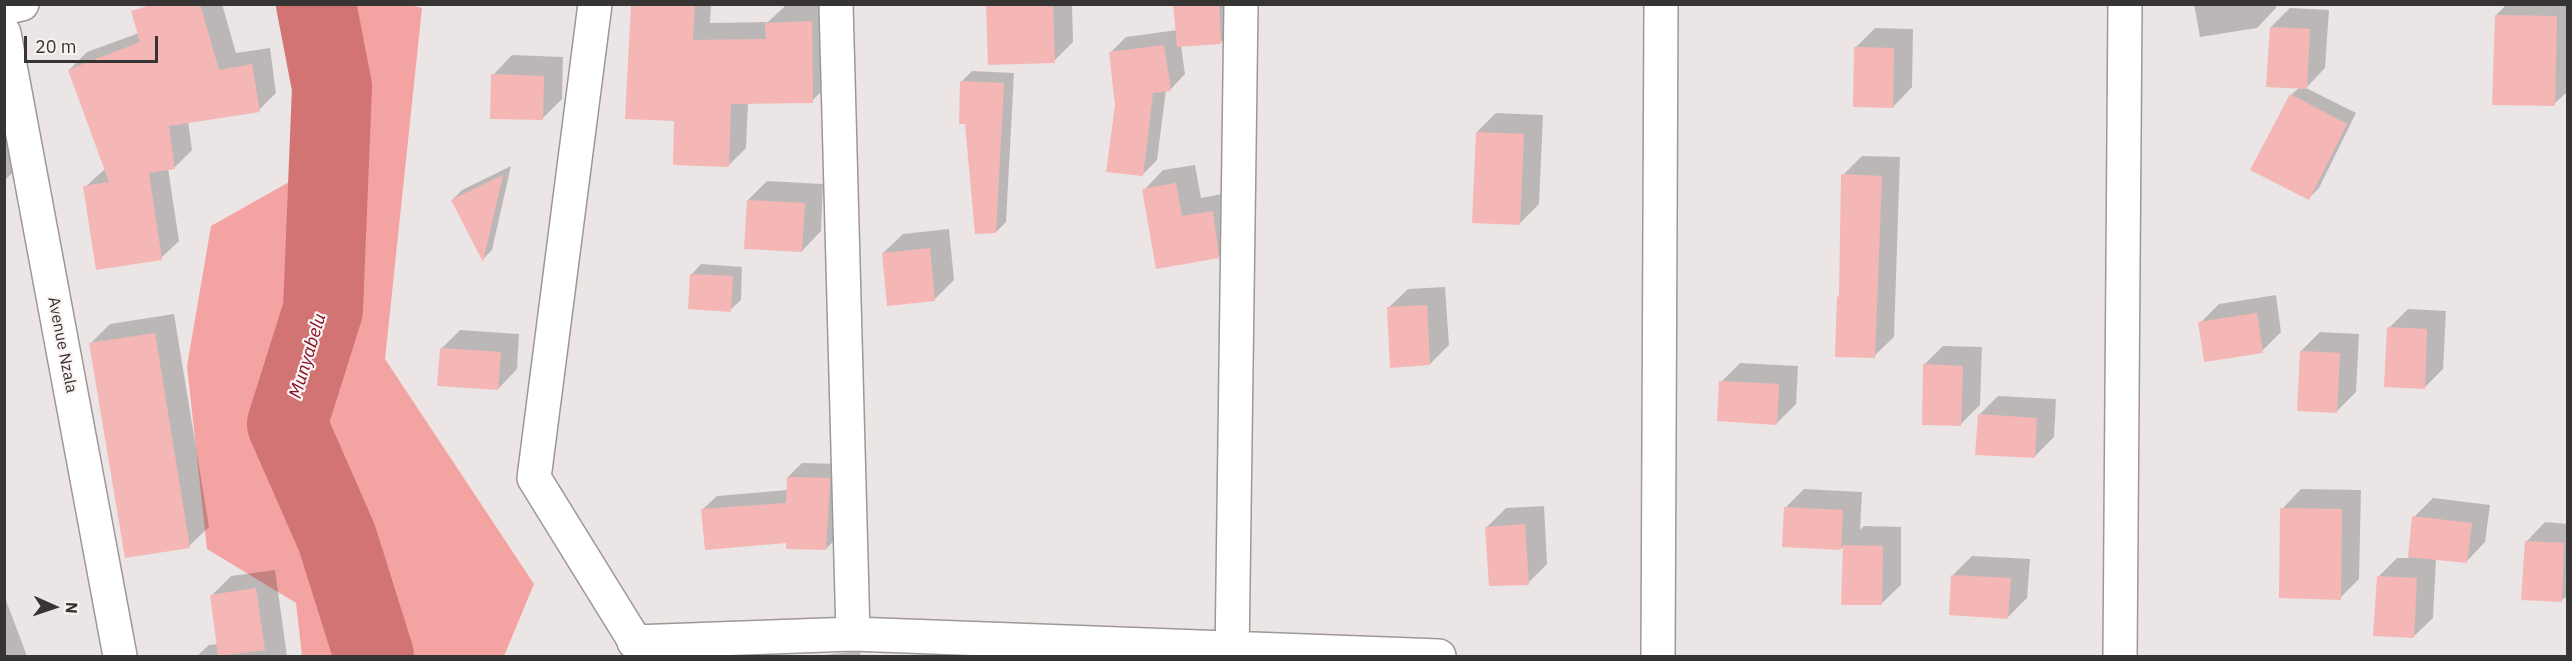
<!DOCTYPE html>
<style>
body{margin:0}
#map{position:relative;width:2572px;height:661px;overflow:hidden;background:#ece5e5;font-family:"IBM Plex Sans",sans-serif}
canvas{display:block}
.frame{position:absolute;inset:0;border:6px solid #373434;pointer-events:none}
.north{position:absolute;left:24px;top:577px;width:60px;height:60px;-webkit-text-stroke:4px #faf3f2;paint-order:stroke;rotate:93deg;font-size:16px;font-weight:700;line-height:24px;text-align:center;color:#373434}
.north::after{content:'';display:block;margin:auto;width:21px;height:27px;background:#373434;clip-path:polygon(50% 0,100% 100%,50% 72%,0 100%)}
.scale{position:absolute;left:24px;top:36px;width:134px;height:27px;box-sizing:border-box;border:3px solid #373434;border-top:0;padding-left:8px;font-size:18px;line-height:21px;white-space:nowrap;color:#373434;-webkit-text-stroke:4px #faf3f2;paint-order:stroke}
</style>
<div id="map">
<canvas width="2572" height="661"></canvas>
<div class="frame"></div>
<div class="north">N</div>
<div class="scale">20 m</div>
</div>
<script>
const context = document.querySelector('canvas').getContext('2d');
context.lineJoin = 'round';
function fill(path, color) {
  context.fillStyle = color;
  context.fill(path, 'evenodd');
}
function stroke(path, color, width, dash) {
  context.strokeStyle = color;
  context.lineWidth = width;
  context.lineCap = dash ? 'butt' : 'round';
  context.setLineDash(dash || []);
  context.stroke(path);
}
function label(font, color, halo, rows, align = 'center') {
  context.font = font + ' "IBM Plex Sans",sans-serif';
  context.lineWidth = 4.5;
  context.setLineDash([]);
  context.textBaseline = 'middle';
  context.strokeStyle = halo;
  context.fillStyle = color;
  for (const [text, x, y, turn = 0] of rows) {
    context.save();
    context.translate(x, y);
    context.rotate((+turn || 0) * Math.PI / 180);
    context.textAlign = isNaN(turn) ? turn : align;
    if (halo) context.strokeText(text, 0, 0);
    context.fillText(text, 0, 0);
    context.restore();
  }
}
fill(new Path2D(`
 M 408,4 L 422,8 L 385,359 L 534,584 L 504,656 L 302,656 L 296,603 L 207,549 L 187,366 L 211,226 L 298,177 L 314,64 L 353,5 Z`), '#f3a4a2');
fill(new Path2D(`
 M 149,4 L 222,4 L 236,53 L 270,48 L 276,93 L 259,110 L 188,121 L 192,150 L 175,167 L 168,168 L 179,241 L 161,258 L 85,187 L 105,169 L 69,70 L 87,52 L 139,33 L 135,19 Z
 M 632,4 L 711,4 L 710,23 L 768,22 L 785,6 L 829,4 L 830,83 L 812,101 L 748,103 L 746,148 L 728,166 L 676,120 Z
 M 988,4 L 1072,4 L 1073,42 L 1054,61 Z
 M 1175,4 L 1239,4 L 1240,23 L 1221,42 L 1181,46 L 1185,74 L 1170,90 L 1166,90 L 1157,160 L 1142,175 L 1117,105 L 1110,53 L 1126,37 L 1177,30 Z
 M 2194,4 L 2275,4 L 2276,8 L 2257,28 L 2200,37 Z
 M 2507,4 L 2568,4 L 2568,91 L 2554,104 L 2496,15 Z
 M 2290,8 L 2329,10 L 2325,68 L 2306,88 L 2356,113 L 2319,188 L 2309,198 L 2291,95 L 2300,87 L 2271,27 Z
 M 1875,28 L 1913,29 L 1912,87 L 1893,107 L 1856,47 Z
 M 512,55 L 563,57 L 562,99 L 543,118 L 493,75 Z
 M 972,71 L 1014,73 L 1006,222 L 996,232 L 962,81 Z
 M 1496,113 L 1543,115 L 1539,204 L 1520,223 L 1477,132 Z
 M 4,135 L 17,168 L 4,181 Z
 M 1862,156 L 1900,157 L 1894,337 L 1874,356 L 1838,297 L 1841,295 L 1843,175 Z
 M 1195,165 L 1201,198 L 1232,192 L 1237,238 L 1218,257 L 1144,190 L 1163,170 Z
 M 511,166 L 492,250 L 483,259 L 452,200 L 462,190 Z
 M 767,181 L 823,184 L 821,231 L 802,251 L 748,200 Z
 M 949,229 L 954,280 L 935,299 L 883,253 L 903,234 Z
 M 701,264 L 742,267 L 741,300 L 730,310 L 691,275 Z
 M 1445,287 L 1449,345 L 1430,364 L 1388,308 L 1408,289 Z
 M 2276,295 L 2281,332 L 2262,351 L 2200,323 L 2219,304 Z
 M 2408,309 L 2446,311 L 2443,369 L 2424,388 L 2389,328 Z
 M 174,314 L 209,527 L 189,546 L 91,343 L 110,324 Z
 M 460,330 L 519,334 L 517,369 L 498,389 L 441,349 Z
 M 2320,332 L 2359,334 L 2356,392 L 2337,411 L 2301,351 Z
 M 1943,346 L 1982,347 L 1980,405 L 1961,424 L 1924,365 Z
 M 1740,363 L 1798,366 L 1796,404 L 1776,424 L 1721,382 Z
 M 1998,396 L 2056,399 L 2054,437 L 2034,457 L 1979,415 Z
 M 802,463 L 844,464 L 840,534 L 826,549 L 788,541 L 702,510 L 717,496 L 788,490 L 788,477 Z
 M 1804,489 L 1862,492 L 1860,530 L 1864,526 L 1901,527 L 1901,585 L 1881,604 L 1845,545 L 1841,549 L 1785,508 Z
 M 2301,489 L 2361,490 L 2359,579 L 2340,598 L 2282,509 Z
 M 2433,498 L 2490,505 L 2485,542 L 2466,562 L 2436,558 L 2433,618 L 2413,637 L 2378,577 L 2397,558 L 2409,558 L 2414,517 Z
 M 1544,506 L 1547,564 L 1528,583 L 1487,527 L 1506,508 Z
 M 2545,522 L 2568,524 L 2568,595 L 2561,601 L 2526,542 Z
 M 1972,556 L 2030,559 L 2027,598 L 2008,617 L 1953,575 Z
 M 275,570 L 287,656 L 197,656 L 209,645 L 218,644 L 211,596 L 231,576 Z
 M 4,595 L 27,656 L 4,656 Z
 M 860,651 L 861,656 L 822,656 L 824,655 Z`), '#0003');
stroke(new Path2D(`
 M 316,4 L 332,87 L 323,310 L 287,424 L 337,538 L 374,656`), '#d27474', 80);
fill(new Path2D(`
 M 154,4 L 200,4 L 219,70 L 252,64 L 260,112 L 169,126 L 175,169 L 149,173 L 162,260 L 96,270 L 83,186 L 109,182 L 68,70 L 140,42 L 131,11 Z
 M 631,4 L 695,4 L 693,40 L 766,39 L 765,23 L 812,21 L 813,103 L 731,104 L 729,167 L 673,165 L 674,121 L 625,119 Z
 M 986,4 L 1053,4 L 1055,63 L 988,65 Z
 M 1173,4 L 1219,4 L 1221,44 L 1177,47 Z
 M 2495,15 L 2557,16 L 2555,106 L 2492,105 Z
 M 2270,27 L 2310,29 L 2307,89 L 2266,87 Z
 M 1164,45 L 1171,91 L 1153,93 L 1143,176 L 1106,172 L 1115,105 L 1109,52 Z
 M 1854,47 L 1894,48 L 1893,108 L 1853,107 Z
 M 491,74 L 544,76 L 543,120 L 490,119 Z
 M 960,81 L 1004,83 L 996,233 L 975,234 L 965,124 L 959,124 Z
 M 2290,94 L 2347,124 L 2309,200 L 2250,170 Z
 M 1476,132 L 1524,134 L 1520,225 L 1472,223 Z
 M 1841,174 L 1882,176 L 1875,358 L 1835,357 L 1837,297 L 1839,297 Z
 M 503,175 L 483,262 L 451,200 Z
 M 1176,183 L 1182,216 L 1213,211 L 1219,258 L 1156,269 L 1142,189 Z
 M 747,200 L 805,203 L 802,252 L 744,249 Z
 M 930,248 L 935,301 L 887,306 L 882,253 Z
 M 690,274 L 733,276 L 731,312 L 688,309 Z
 M 1427,305 L 1430,365 L 1390,368 L 1387,307 Z
 M 2257,313 L 2263,353 L 2204,362 L 2198,322 Z
 M 2387,327 L 2427,329 L 2425,389 L 2384,387 Z
 M 155,333 L 190,548 L 125,558 L 89,343 Z
 M 440,348 L 501,352 L 498,390 L 437,386 Z
 M 2300,351 L 2340,353 L 2337,413 L 2297,411 Z
 M 1923,364 L 1963,366 L 1961,426 L 1922,425 Z
 M 1719,381 L 1779,384 L 1777,425 L 1717,421 Z
 M 1978,414 L 2037,418 L 2035,458 L 1975,455 Z
 M 787,477 L 830,478 L 826,550 L 786,549 L 786,543 L 705,550 L 701,509 L 786,503 Z
 M 1784,507 L 1843,510 L 1841,550 L 1782,547 Z
 M 2280,508 L 2342,509 L 2341,600 L 2279,598 Z
 M 2412,516 L 2472,523 L 2467,563 L 2408,557 Z
 M 1525,524 L 1529,585 L 1489,586 L 1485,527 Z
 M 2525,541 L 2564,543 L 2562,602 L 2521,600 Z
 M 1843,545 L 1883,546 L 1882,605 L 1841,605 Z
 M 1951,575 L 2011,578 L 2008,619 L 1949,615 Z
 M 2377,576 L 2417,578 L 2414,638 L 2373,636 Z
 M 256,588 L 265,650 L 218,656 L 210,595 Z`), '#f4b7b6');
const minor = new Path2D(`
 M 595,4 L 534,478 L 644,656
 M 836,4 L 853,634
 M 4,8 L 22,4
 M 4,33 L 120,656
 M 634,642 L 853,634 L 1439,656
 M 1232,656 L 1241,4
 M 1658,656 L 1661,4
 M 2120,656 L 2125,4`);
stroke(minor, '#9d9796', 36);
stroke(minor, '#fff', 33);
label('16px', '#373434', '#faf3f2', [
 ["Avenue Nzala",62,345,79]
]);
label('italic 18px', '#830e21', '#faf3f2', [
 ["Munyabelu",308,356,-73]
]);
</script>
